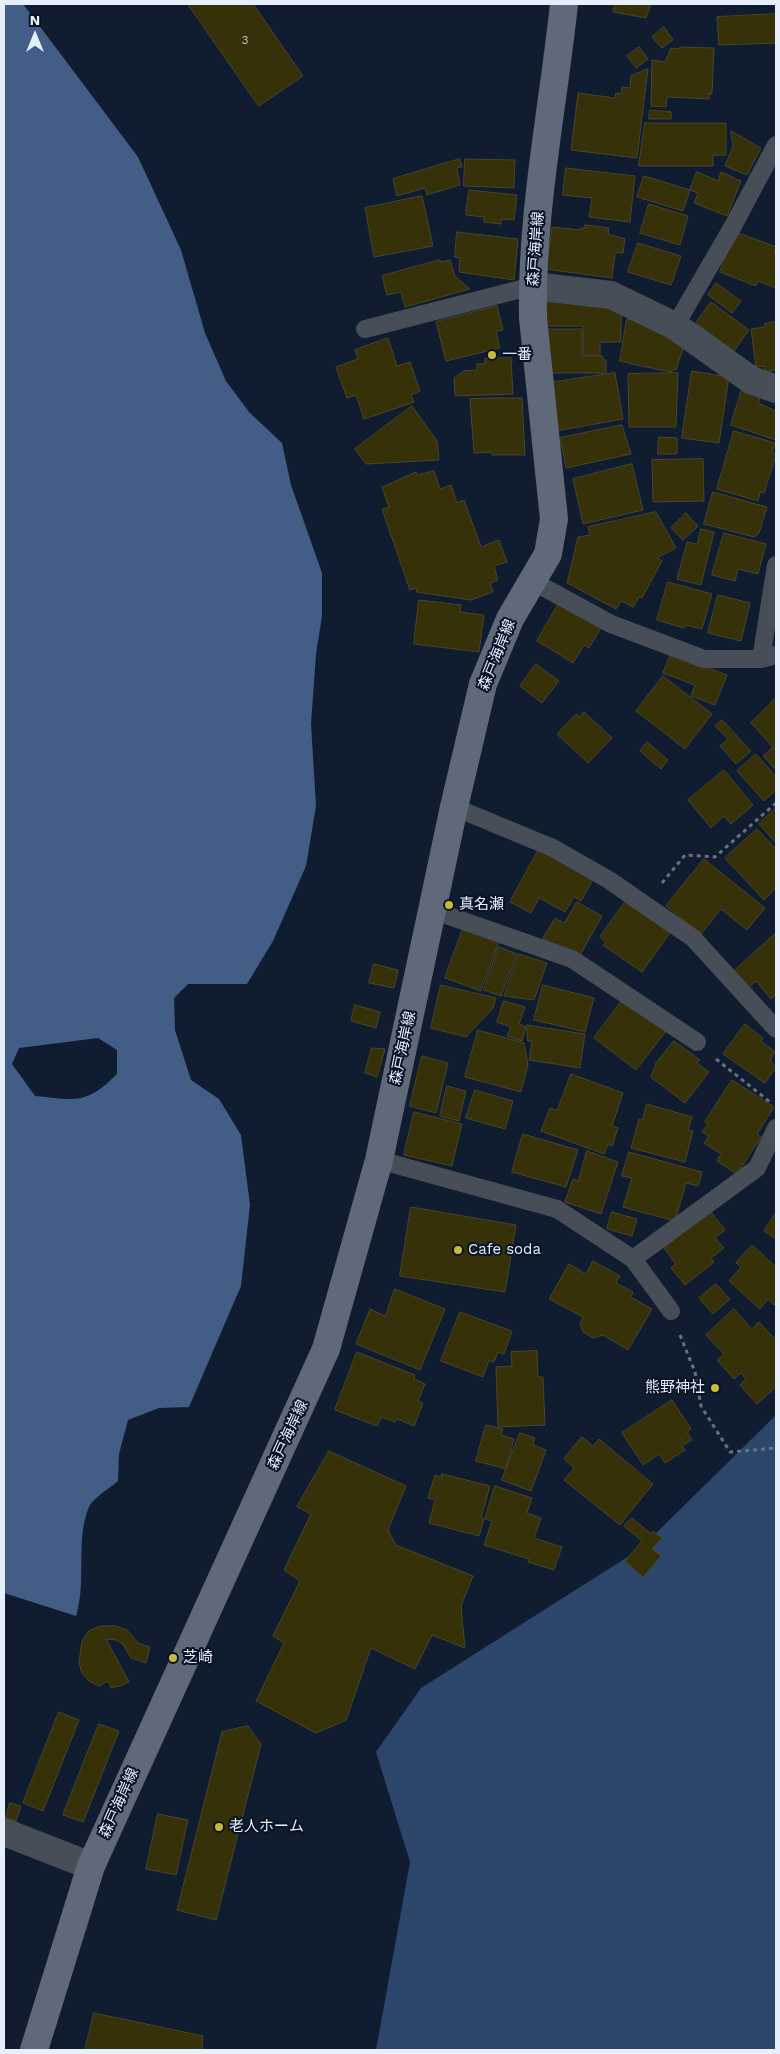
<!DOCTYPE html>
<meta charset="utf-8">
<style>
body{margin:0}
#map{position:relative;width:780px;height:2054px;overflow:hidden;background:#101c2f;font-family:"Work Sans",sans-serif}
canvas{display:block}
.frame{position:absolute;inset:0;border:5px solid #e6effc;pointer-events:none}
.north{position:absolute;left:10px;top:10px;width:50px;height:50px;-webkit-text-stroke:4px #071325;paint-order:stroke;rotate:0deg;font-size:14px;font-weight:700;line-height:20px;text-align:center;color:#e6effc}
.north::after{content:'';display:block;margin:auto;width:18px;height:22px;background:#e6effc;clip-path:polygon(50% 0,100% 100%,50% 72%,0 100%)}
</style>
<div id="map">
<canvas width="780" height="2054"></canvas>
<div class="frame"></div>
<div class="north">N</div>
</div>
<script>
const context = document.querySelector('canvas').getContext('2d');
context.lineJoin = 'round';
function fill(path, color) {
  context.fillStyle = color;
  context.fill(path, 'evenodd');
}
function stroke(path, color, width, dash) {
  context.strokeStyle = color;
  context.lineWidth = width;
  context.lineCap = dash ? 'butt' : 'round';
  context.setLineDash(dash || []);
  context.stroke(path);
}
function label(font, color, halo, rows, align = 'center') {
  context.font = font + ' "Work Sans","Noto Sans JP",sans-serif';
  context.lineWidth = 4;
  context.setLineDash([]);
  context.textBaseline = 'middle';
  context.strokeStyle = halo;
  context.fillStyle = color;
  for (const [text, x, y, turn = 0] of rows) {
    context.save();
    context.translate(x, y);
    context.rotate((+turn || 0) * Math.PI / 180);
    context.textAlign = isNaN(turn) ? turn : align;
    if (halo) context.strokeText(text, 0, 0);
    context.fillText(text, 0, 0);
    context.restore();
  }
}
fill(new Path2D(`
 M 776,1415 L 776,2050 L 376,2050 L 410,1862 L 376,1752 L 421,1688 L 640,1549 Z`), '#2c466c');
fill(new Path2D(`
 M 4,4 L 23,4 L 138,157 L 181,250 L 205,333 L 226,381 L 249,412 L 282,443 L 291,485 L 322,573 L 322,616 L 316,654 L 311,724 L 316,806 L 306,866 L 273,941 L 247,984 L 188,984 L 174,998 L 175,1030 L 191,1080 L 219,1099 L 241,1135 L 250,1205 L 241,1286 L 189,1407 L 159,1408 L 128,1420 L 119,1454 L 118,1481 C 110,1488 93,1498 89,1507 C 75,1539 87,1582 76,1616 L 4,1593 ZM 98,1038 L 117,1050 L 117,1074 C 86,1105 76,1100 35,1096 L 12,1064 L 19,1048 Z`), '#435e86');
const building = new Path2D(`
 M 188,4 L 253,4 L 303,76 L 259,106 Z
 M 615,4 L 651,4 L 646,18 L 613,12 Z
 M 776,14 L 776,43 L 719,45 L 717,17 Z
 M 664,27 L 673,40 L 662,48 L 652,37 Z
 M 639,47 L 648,59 L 636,68 L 627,56 Z
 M 680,47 L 714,48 L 712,94 L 709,94 L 709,99 L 667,97 L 666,107 L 651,106 L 652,60 L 665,62 L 671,48 L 680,49 Z
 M 648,69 L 637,158 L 571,150 L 578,93 L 615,98 L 616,93 L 621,94 L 622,87 L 630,88 L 631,76 Z
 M 650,110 L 671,112 L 671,119 L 649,119 Z
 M 645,123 L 726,123 L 726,155 L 713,155 L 713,166 L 639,166 Z
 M 731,131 L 761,148 L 747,175 L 725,166 L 733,146 Z
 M 460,159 L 462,167 L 457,168 L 460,185 L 427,195 L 425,188 L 397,196 L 393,179 Z
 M 465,159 L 515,160 L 514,188 L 464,186 Z
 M 566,168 L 635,176 L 630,222 L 589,217 L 592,198 L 563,195 Z
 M 697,172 L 718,181 L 721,172 L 741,181 L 727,216 L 694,203 L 698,193 L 690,190 Z
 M 644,176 L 690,190 L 683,211 L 637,197 Z
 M 469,190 L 517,195 L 514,220 L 501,219 L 501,224 L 484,222 L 484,217 L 466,215 Z
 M 422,196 L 433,246 L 374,257 L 365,208 Z
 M 649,204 L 688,216 L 680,245 L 640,233 Z
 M 585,225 L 609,228 L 608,234 L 625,239 L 623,253 L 615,253 L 612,278 L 546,269 L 552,227 L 581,230 L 581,228 L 585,228 Z
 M 457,232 L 518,239 L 514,280 L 459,272 L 460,258 L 455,257 Z
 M 736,232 L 776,247 L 774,254 L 776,255 L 776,288 L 758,281 L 756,286 L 720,272 Z
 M 638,243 L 681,256 L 671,285 L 628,272 Z
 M 440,260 L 440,262 L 450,260 L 455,276 L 470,289 L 405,307 L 401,292 L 387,295 L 382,276 Z
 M 716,283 L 741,301 L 732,313 L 708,295 Z
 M 545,302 L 607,302 L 621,306 L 621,342 L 600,342 L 600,355 L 583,355 L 583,326 L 545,326 Z
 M 711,302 L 749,330 L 734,351 L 696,323 Z
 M 497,306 L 503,330 L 496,331 L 500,348 L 446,361 L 436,322 Z
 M 627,319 L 653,325 L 684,345 L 676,370 L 672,369 L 672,372 L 655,369 L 620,361 Z
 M 776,322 L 776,370 L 765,372 L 764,366 L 756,367 L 751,329 L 765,327 L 765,324 Z
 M 544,329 L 582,329 L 582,356 L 603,356 L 603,360 L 606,360 L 606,373 L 545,373 Z
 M 388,338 L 397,366 L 410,362 L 420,391 L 411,395 L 414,402 L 364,419 L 356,395 L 347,398 L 336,367 L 358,359 L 355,350 Z
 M 511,358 L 513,394 L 455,396 L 454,378 L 464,371 L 477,370 L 477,364 L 485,364 L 485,359 Z
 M 692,371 L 729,377 L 719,443 L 682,438 Z
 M 615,373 L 623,419 L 556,431 L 548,383 Z
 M 678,373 L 676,427 L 629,427 L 628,374 Z
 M 742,389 L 761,395 L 758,403 L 776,411 L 776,440 L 731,425 Z
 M 494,398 L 522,398 L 525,455 L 492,455 L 492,452 L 474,453 L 470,399 Z
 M 412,406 L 437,441 L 439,460 L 366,464 L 355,449 Z
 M 622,425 L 631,454 L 566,468 L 560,438 Z
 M 734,431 L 775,443 L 772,452 L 776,455 L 764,493 L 760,492 L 758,501 L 717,489 Z
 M 659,437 L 677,438 L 677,454 L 658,454 Z
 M 703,459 L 704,501 L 653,502 L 652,460 Z
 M 632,464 L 643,510 L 583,524 L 573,479 Z
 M 434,471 L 440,489 L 451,485 L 457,503 L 464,500 L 481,547 L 499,540 L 507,562 L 494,566 L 498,580 L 490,583 L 493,592 L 471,600 L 417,592 L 416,588 L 410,590 L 382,509 L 389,507 L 382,487 L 416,472 L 417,475 Z
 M 713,492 L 767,507 L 759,533 L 754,537 L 704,524 Z
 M 656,512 L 676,548 L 657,558 L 662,561 L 642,598 L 639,597 L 633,607 L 621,601 L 616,609 L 567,583 L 578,537 L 590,535 L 588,527 Z
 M 686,513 L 698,526 L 683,540 L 671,528 Z
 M 701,529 L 714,532 L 701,585 L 677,579 L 687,542 L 697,544 Z
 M 724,533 L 766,544 L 758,574 L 738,569 L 735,581 L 712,575 Z
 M 668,582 L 712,594 L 702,629 L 685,625 L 684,628 L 657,620 Z
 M 718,595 L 750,603 L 741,641 L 708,633 Z
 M 562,598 L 604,623 L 589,648 L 584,645 L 573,663 L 537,641 Z
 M 419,600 L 461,605 L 460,612 L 484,615 L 479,652 L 414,644 Z
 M 671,654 L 727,675 L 715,705 L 691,696 L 695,685 L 663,673 Z
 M 536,664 L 559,681 L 542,703 L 520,686 Z
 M 663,676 L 712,714 L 685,749 L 636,711 Z
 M 776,698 L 776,770 L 763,756 L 773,747 L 751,723 Z
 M 584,712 L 612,738 L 588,763 L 557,734 L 576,714 L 580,717 Z
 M 722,720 L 751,751 L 736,764 L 720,746 L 728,739 L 715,726 Z
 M 647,742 L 668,760 L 661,769 L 640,751 Z
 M 756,754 L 776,777 L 776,790 L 764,801 L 737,771 Z
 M 724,770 L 753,805 L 731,824 L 724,816 L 711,828 L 688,800 Z
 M 776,808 L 776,843 L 759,824 Z
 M 757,829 L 776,849 L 776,888 L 764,900 L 725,858 Z
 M 539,849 L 594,878 L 581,901 L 574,897 L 565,912 L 539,898 L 531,913 L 510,902 Z
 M 704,859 L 765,908 L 747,930 L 721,909 L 701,934 L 666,906 Z
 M 577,902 L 602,916 L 578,959 L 543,938 L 555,918 L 564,923 Z
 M 625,902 L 670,933 L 642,972 L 603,945 L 606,942 L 600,937 Z
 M 465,923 L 501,936 L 481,991 L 445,978 Z
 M 776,933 L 776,994 L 771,999 L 756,981 L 747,989 L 732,973 Z
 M 499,947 L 517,954 L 501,996 L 484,990 Z
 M 519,954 L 547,963 L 534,1000 L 504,996 Z
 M 374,964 L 398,970 L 394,988 L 369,983 Z
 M 441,985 L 496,998 L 493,1008 L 466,1037 L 431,1028 Z
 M 543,985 L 594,998 L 585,1032 L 534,1020 Z
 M 624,998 L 667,1030 L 636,1070 L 594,1038 Z
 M 504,1001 L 525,1007 L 519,1024 L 526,1027 L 522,1041 L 507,1036 L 511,1027 L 497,1022 Z
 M 355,1005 L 380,1012 L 376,1028 L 351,1021 Z
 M 745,1024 L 763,1038 L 761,1041 L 775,1052 L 770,1060 L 776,1067 L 765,1083 L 723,1054 Z
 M 527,1025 L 585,1034 L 580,1068 L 529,1060 L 532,1041 L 528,1041 Z
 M 478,1030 L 524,1043 L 528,1065 L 521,1092 L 465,1077 Z
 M 674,1041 L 700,1060 L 697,1063 L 709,1072 L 685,1103 L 651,1077 L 656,1063 Z
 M 372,1048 L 385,1049 L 377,1077 L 365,1073 Z
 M 422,1056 L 448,1063 L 436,1113 L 410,1106 Z
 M 571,1074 L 623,1093 L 612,1126 L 618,1128 L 612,1146 L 608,1144 L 604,1154 L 541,1131 L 550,1108 L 557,1110 Z
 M 732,1080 L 774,1107 L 757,1134 L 761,1137 L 737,1174 L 717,1161 L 721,1154 L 704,1143 L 709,1136 L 702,1132 L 708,1124 L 705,1122 Z
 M 447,1086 L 466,1091 L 459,1121 L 440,1116 Z
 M 475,1090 L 513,1101 L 505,1129 L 466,1118 Z
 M 647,1104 L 692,1117 L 688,1130 L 693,1131 L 685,1162 L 631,1148 L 639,1119 L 642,1120 Z
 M 414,1112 L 462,1124 L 452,1166 L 404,1155 Z
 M 523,1134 L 578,1150 L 566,1187 L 512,1172 Z
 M 587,1151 L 618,1162 L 601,1214 L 565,1202 L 573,1179 L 578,1181 Z
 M 629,1152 L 702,1172 L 698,1186 L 686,1183 L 675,1221 L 623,1207 L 632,1178 L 622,1176 Z
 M 411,1207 L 516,1225 L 505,1292 L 400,1276 Z
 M 710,1211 L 725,1230 L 715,1238 L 724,1248 L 711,1258 L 714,1262 L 685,1285 L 671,1268 L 676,1264 L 664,1248 Z
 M 612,1212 L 637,1219 L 632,1236 L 607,1229 Z
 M 776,1213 L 776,1239 L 764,1231 Z
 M 752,1245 L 776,1267 L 776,1302 L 774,1305 L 768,1299 L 760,1309 L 729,1281 L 741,1267 L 736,1263 Z
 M 593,1261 L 620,1276 L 616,1283 L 633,1292 L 631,1297 L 652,1309 L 628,1350 L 603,1335 L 593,1338 L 583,1332 L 580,1323 L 583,1317 L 549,1299 L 569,1264 L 586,1274 Z
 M 716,1284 L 730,1299 L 713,1314 L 699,1298 Z
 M 395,1289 L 445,1309 L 420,1370 L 356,1344 L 370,1309 L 385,1316 Z
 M 734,1309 L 752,1329 L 759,1322 L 776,1340 L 776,1387 L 757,1404 L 740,1385 L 746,1379 L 741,1373 L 734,1379 L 717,1360 L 724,1354 L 706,1335 Z
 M 460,1312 L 512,1331 L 504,1354 L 498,1352 L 494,1362 L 489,1360 L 483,1377 L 441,1361 Z
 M 537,1351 L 538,1377 L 543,1377 L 545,1425 L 498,1427 L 496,1367 L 512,1366 L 511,1352 Z
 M 357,1352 L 415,1375 L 414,1379 L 425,1384 L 418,1401 L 423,1403 L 414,1426 L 397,1419 L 395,1422 L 381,1417 L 377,1426 L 335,1410 Z
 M 672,1400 L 691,1429 L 687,1432 L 692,1440 L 682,1446 L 685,1450 L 665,1463 L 659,1454 L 643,1465 L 622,1433 Z
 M 486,1425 L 503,1429 L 501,1435 L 514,1439 L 506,1469 L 476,1461 Z
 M 520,1433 L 535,1438 L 533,1445 L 546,1450 L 531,1491 L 502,1480 Z
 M 582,1437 L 593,1446 L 599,1439 L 653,1484 L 620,1525 L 564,1480 L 574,1468 L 564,1459 Z
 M 329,1451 L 406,1486 L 388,1530 L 396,1545 L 473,1576 L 461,1606 L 465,1648 L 432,1635 L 415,1669 L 371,1648 L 346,1720 L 316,1733 L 256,1701 L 284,1643 L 273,1636 L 300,1581 L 284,1570 L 311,1514 L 297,1507 Z
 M 442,1474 L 490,1486 L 481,1518 L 484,1519 L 479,1536 L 429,1523 L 435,1500 L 428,1498 L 435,1475 L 441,1477 Z
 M 495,1486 L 532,1498 L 527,1513 L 541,1518 L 534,1538 L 562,1547 L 554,1570 L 528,1562 L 529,1559 L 484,1545 L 492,1521 L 485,1519 Z
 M 632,1518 L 651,1534 L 653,1531 L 662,1538 L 652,1549 L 661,1556 L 643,1577 L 625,1561 L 642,1541 L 624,1526 Z
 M 101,1626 L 115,1626 L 127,1630 L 138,1643 L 150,1647 L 146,1663 L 131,1658 L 123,1644 L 116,1640 L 106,1639 L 129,1682 L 120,1686 L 111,1688 L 108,1681 L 99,1686 L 89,1681 L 82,1673 L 79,1663 L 82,1641 L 89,1631 Z
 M 59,1712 L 79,1720 L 43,1811 L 23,1803 Z
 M 99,1724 L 119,1731 L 83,1822 L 63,1815 Z
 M 248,1726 L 261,1744 L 216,1920 L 177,1910 L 222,1732 Z
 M 10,1803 L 21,1806 L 16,1821 L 6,1818 Z
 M 158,1814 L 188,1820 L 176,1875 L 146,1869 Z
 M 94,2013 L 203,2036 L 202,2050 L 85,2050 Z`);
fill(building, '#363108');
stroke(building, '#49462d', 1);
stroke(new Path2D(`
 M 662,883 L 685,855 L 715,857 L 776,803
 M 716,1059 L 770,1102
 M 680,1335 L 695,1372 L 701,1406 L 730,1452 L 776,1448`), '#677182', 3, [4, 4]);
stroke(new Path2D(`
 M 675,326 L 733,226 L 776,145
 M 365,329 L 533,286
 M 534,582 L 611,624 L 704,659 L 761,659 L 776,655
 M 761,659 L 776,565
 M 454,807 L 553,848 L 609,880 L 693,938 L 776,1029
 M 432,910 L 572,959 L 697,1042
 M 379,1160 L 557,1209 L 633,1259 L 671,1311
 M 633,1259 L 757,1168 L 776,1128`), '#474e57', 18);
stroke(new Path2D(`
 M 533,286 L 611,295 L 675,326 L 751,380 L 776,389
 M 4,1832 L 91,1866`), '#474e57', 28);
stroke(new Path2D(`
 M 34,2050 L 91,1866 L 326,1349 L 379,1160 L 454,807 L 483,684 L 510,619 L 548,554 L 554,519 L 533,318 C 531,212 553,108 564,4`), '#5f6979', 28);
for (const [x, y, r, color] of [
 [492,355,5,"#c9ba3a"],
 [449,905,5,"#c9ba3a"],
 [458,1250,5,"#c9ba3a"],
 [715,1388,5,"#c9ba3a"],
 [173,1658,5,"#c9ba3a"],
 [219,1827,5,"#c9ba3a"]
]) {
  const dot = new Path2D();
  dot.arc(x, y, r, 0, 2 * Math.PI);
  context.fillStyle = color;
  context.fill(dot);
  stroke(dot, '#071325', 2);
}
label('12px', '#bac0bf', null, [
 ["3",245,40]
]);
label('15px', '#e6effc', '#071325', [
 ["森戸海岸線",536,249,-86],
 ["森戸海岸線",497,655,-68],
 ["森戸海岸線",403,1048,-78],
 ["森戸海岸線",288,1435,-65],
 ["森戸海岸線",119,1803,-66]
]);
label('15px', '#e6effc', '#071325', [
 ["一番",502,355],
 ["真名瀬",459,905],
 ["Cafe soda",468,1250],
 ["熊野神社",705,1388,"right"],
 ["芝崎",183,1658],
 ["老人ホーム",229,1827]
], 'left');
</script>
